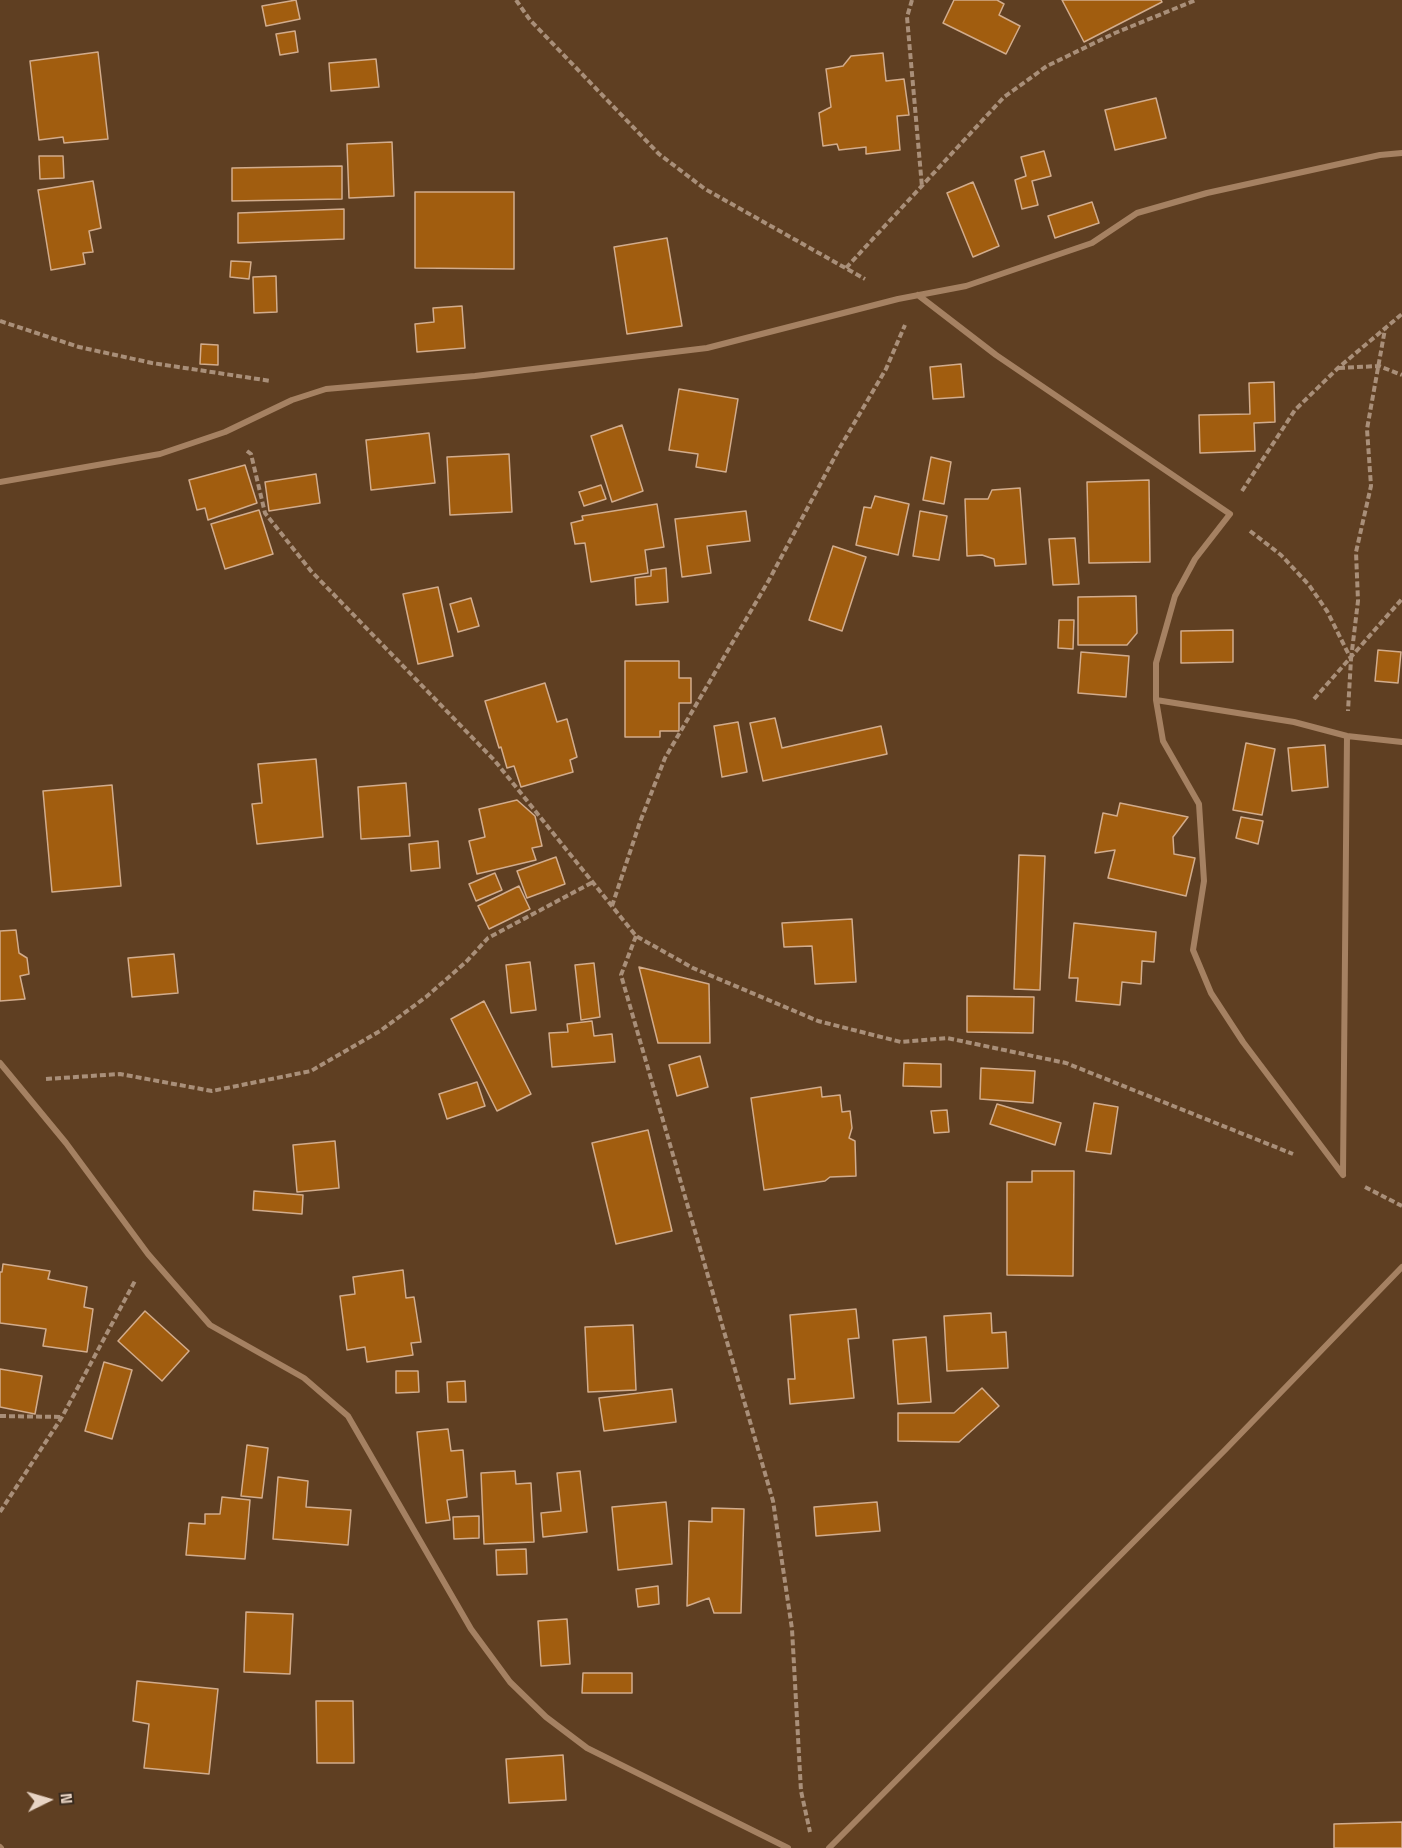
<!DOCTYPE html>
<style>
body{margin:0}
#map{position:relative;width:1402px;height:1848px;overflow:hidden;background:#5f3f22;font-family:"Space Grotesk",sans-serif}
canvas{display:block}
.north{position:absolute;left:18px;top:1770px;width:60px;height:60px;-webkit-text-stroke:4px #392a1d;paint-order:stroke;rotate:85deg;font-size:16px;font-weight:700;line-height:24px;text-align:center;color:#e8d4c4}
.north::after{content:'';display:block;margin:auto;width:21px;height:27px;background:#e8d4c4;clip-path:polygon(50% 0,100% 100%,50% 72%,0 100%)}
</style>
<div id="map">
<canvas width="1402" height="1848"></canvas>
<div class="north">N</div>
</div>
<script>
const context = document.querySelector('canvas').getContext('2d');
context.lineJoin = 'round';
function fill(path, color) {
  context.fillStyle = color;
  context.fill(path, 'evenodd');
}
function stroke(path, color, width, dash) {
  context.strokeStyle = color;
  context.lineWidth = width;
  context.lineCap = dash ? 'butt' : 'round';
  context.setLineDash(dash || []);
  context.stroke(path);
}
const building = new Path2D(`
 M 296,0 L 300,19 L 266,26 L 262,6 Z
 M 954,0 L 997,0 L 1004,4 L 999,15 L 1020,26 L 1006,54 L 943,23 Z
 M 1062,0 L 1161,0 L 1162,2 L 1084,42 Z
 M 295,31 L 298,52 L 280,55 L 276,34 Z
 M 98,52 L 108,139 L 64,143 L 63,137 L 39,140 L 30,61 Z
 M 883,53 L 886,81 L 904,79 L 909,115 L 897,116 L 900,150 L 866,154 L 866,147 L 839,150 L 837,144 L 823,146 L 819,113 L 831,107 L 826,69 L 843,66 L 851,56 Z
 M 376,59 L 379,87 L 331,91 L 329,63 Z
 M 1156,98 L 1166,138 L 1115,150 L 1105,110 Z
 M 392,142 L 394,196 L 349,198 L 347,144 Z
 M 1044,151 L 1051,176 L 1032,181 L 1038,205 L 1022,209 L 1015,180 L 1026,176 L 1021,157 Z
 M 39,156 L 63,156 L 64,178 L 40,179 Z
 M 342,166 L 342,199 L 232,201 L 232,168 Z
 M 93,181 L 101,228 L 89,231 L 93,252 L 83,253 L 85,264 L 51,270 L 38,190 Z
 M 973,182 L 999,246 L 973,257 L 947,193 Z
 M 415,192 L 514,192 L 514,269 L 415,268 Z
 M 1092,202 L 1099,223 L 1055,238 L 1048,216 Z
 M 344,209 L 344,239 L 238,243 L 238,213 Z
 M 667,238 L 682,326 L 627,334 L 614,247 Z
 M 231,261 L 251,262 L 249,279 L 230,277 Z
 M 276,276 L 277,312 L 254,313 L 253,277 Z
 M 462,306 L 465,348 L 417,352 L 415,324 L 434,322 L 433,308 Z
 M 201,344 L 218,345 L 218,365 L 200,364 Z
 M 961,364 L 964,397 L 933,399 L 930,367 Z
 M 1274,382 L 1275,422 L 1254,423 L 1255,451 L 1200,453 L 1199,415 L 1250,414 L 1249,383 Z
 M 679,389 L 738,399 L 726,472 L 696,467 L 698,454 L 669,450 Z
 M 622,425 L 643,491 L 612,502 L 591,436 Z
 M 429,433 L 435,483 L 371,490 L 366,440 Z
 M 509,454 L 512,512 L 450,515 L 447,457 Z
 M 931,457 L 951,462 L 944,504 L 923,500 Z
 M 245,465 L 257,503 L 208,520 L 205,508 L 197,510 L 189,480 Z
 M 316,474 L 320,503 L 269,511 L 265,482 Z
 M 1149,480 L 1150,562 L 1089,563 L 1087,482 Z
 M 601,485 L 606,499 L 584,506 L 579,492 Z
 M 1020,488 L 1026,564 L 995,566 L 994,559 L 982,555 L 967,556 L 965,499 L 988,499 L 992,490 Z
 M 875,496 L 909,504 L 898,555 L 856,545 L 864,507 L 871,508 Z
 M 657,504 L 664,547 L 645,550 L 648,573 L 591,582 L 585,543 L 575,544 L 571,523 L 583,520 L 582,516 Z
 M 259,510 L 273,554 L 225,569 L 211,524 Z
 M 746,511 L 750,541 L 707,546 L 711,573 L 682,577 L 675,519 Z
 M 920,511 L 947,516 L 939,560 L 913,556 Z
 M 1075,538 L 1079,584 L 1053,585 L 1049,539 Z
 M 833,546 L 866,557 L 842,631 L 809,620 Z
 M 666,568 L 668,602 L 636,605 L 635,578 L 651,576 L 651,570 Z
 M 438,587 L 453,656 L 418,664 L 403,594 Z
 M 1136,596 L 1137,633 L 1127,645 L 1078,645 L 1078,597 Z
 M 471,598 L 479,626 L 458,632 L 450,604 Z
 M 1059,620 L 1074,620 L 1073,649 L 1058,648 Z
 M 1233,630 L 1233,662 L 1181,663 L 1181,631 Z
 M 1378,650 L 1401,652 L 1398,683 L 1375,681 Z
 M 1081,652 L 1129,656 L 1126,697 L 1078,693 Z
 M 625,661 L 679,661 L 679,678 L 691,678 L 691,703 L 679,703 L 679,731 L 660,731 L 660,737 L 625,737 Z
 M 545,683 L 557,722 L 567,719 L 577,757 L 570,760 L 573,772 L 521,787 L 514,766 L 507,768 L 501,747 L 499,748 L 485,701 Z
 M 775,718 L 782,748 L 881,726 L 887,754 L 763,781 L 750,723 Z
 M 738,722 L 747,772 L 722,777 L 714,726 Z
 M 1246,743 L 1275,749 L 1262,815 L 1233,810 Z
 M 1325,745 L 1328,787 L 1292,791 L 1288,748 Z
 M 316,759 L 323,837 L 257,844 L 252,804 L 262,803 L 258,764 Z
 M 406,783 L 410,836 L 361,839 L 358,787 Z
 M 112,785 L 121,886 L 52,892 L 43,791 Z
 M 517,800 L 535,816 L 542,846 L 532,848 L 536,860 L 477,874 L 469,841 L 485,837 L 479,809 Z
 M 1120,803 L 1188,817 L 1173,837 L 1174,854 L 1195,858 L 1186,896 L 1108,878 L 1115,850 L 1095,853 L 1103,813 L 1117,816 Z
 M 1241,817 L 1263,821 L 1258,844 L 1236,838 Z
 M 438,841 L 440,868 L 411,871 L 409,844 Z
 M 1019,855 L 1045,856 L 1040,990 L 1014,989 Z
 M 556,857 L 565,884 L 527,898 L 517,871 Z
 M 495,873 L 502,890 L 476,901 L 469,884 Z
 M 519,886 L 530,909 L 489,929 L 478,906 Z
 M 852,919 L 856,982 L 815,984 L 812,946 L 784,947 L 782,923 Z
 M 1074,923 L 1156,932 L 1154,962 L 1142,961 L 1141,984 L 1122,982 L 1120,1005 L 1076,1001 L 1078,978 L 1069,978 Z
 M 16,930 L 19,953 L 27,958 L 29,974 L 20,976 L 25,999 L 0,1001 L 0,931 Z
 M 174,954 L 178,993 L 132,997 L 128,958 Z
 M 530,962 L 536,1010 L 511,1013 L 506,965 Z
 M 594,963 L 600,1017 L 581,1020 L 575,965 Z
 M 639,967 L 709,984 L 710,1043 L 658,1043 Z
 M 967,996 L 1034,997 L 1033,1033 L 967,1032 Z
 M 484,1001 L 531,1094 L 497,1111 L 451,1019 Z
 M 592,1021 L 594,1036 L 612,1034 L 615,1062 L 552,1067 L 549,1033 L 568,1032 L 567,1024 Z
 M 700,1056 L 708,1087 L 677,1096 L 669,1065 Z
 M 904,1063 L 941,1064 L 941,1087 L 903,1086 Z
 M 981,1068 L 1035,1071 L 1033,1103 L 980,1099 Z
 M 477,1082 L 485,1106 L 447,1119 L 439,1094 Z
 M 821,1087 L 822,1097 L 840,1095 L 842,1112 L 850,1111 L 852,1128 L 849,1138 L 855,1141 L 856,1176 L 830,1177 L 825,1181 L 764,1190 L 751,1098 Z
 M 1094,1103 L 1118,1107 L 1111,1154 L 1086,1151 Z
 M 997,1104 L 1061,1123 L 1055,1145 L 990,1124 Z
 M 947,1110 L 949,1132 L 934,1133 L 931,1111 Z
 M 648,1130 L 672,1231 L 616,1244 L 592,1143 Z
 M 335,1141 L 339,1188 L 297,1192 L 293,1145 Z
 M 1032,1171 L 1074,1171 L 1073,1276 L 1007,1275 L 1007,1182 L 1032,1182 Z
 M 254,1191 L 303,1195 L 302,1214 L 253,1210 Z
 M 3,1264 L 50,1271 L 48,1279 L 87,1287 L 84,1307 L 93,1309 L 87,1352 L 43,1346 L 46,1329 L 0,1323 L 0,1272 L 2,1272 Z
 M 403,1270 L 406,1298 L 414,1297 L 421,1342 L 411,1343 L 413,1355 L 367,1362 L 365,1347 L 347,1350 L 340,1296 L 355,1294 L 353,1277 Z
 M 856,1309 L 859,1338 L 848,1339 L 854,1398 L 790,1404 L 788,1379 L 795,1379 L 790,1315 Z
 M 145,1311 L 189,1351 L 162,1381 L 118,1341 Z
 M 991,1313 L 992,1333 L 1006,1332 L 1008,1368 L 947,1371 L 944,1316 Z
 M 633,1325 L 636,1390 L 588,1392 L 585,1327 Z
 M 926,1337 L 931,1402 L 898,1404 L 893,1340 Z
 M 104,1362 L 132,1370 L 112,1439 L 85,1431 Z
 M 0,1369 L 42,1376 L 35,1414 L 0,1407 Z
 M 396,1371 L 418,1371 L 419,1392 L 396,1393 Z
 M 465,1381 L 466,1402 L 448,1402 L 447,1382 Z
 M 982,1388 L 999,1406 L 959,1442 L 898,1441 L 898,1413 L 954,1413 Z
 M 672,1389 L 676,1422 L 604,1431 L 599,1398 Z
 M 448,1429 L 451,1451 L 463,1450 L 467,1497 L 447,1500 L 450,1520 L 426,1523 L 417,1432 Z
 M 247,1445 L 268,1448 L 262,1498 L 241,1496 Z
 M 515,1471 L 516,1484 L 531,1483 L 534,1542 L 484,1544 L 481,1473 Z
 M 580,1471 L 587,1532 L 543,1537 L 541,1513 L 561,1511 L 557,1473 Z
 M 278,1477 L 308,1481 L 306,1507 L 351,1510 L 348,1545 L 273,1539 Z
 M 222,1497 L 250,1500 L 245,1559 L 186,1555 L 189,1523 L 205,1524 L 205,1514 L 220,1514 Z
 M 666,1502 L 672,1564 L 618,1570 L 612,1507 Z
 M 877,1502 L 880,1531 L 816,1536 L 814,1507 Z
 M 712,1508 L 744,1509 L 741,1613 L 714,1613 L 709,1598 L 687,1606 L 689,1521 L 712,1522 Z
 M 479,1516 L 479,1538 L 454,1539 L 453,1517 Z
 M 526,1549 L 527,1574 L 497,1575 L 496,1550 Z
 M 658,1586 L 659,1604 L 638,1607 L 636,1589 Z
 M 246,1612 L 293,1614 L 290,1674 L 244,1672 Z
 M 567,1619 L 570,1664 L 541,1666 L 538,1621 Z
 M 583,1673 L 632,1673 L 632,1693 L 582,1693 Z
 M 137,1681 L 218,1689 L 209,1774 L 144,1768 L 149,1724 L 133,1721 Z
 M 316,1701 L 353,1701 L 354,1763 L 317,1763 Z
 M 563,1755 L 566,1800 L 509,1803 L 506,1759 Z
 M 1402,1822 L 1402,1848 L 1334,1848 L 1334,1824 Z`);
fill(building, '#a15d0f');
stroke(building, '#d2ac8c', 1.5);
stroke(new Path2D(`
 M 516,0 L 530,20 L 659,154 L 705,189 L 865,279
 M 912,0 L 907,17 L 922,187
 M 846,268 L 1004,97 L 1047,66 L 1115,33 L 1196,0
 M 0,321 L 79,347 L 152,363 L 271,381
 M 1339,368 L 1379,366 L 1402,375
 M 247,451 L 251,454 L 265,513 L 311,571 L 495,761 L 636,936 L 693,968 L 818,1021 L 901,1042 L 947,1038 L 1066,1063 L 1293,1154
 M 1242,491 L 1295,410 L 1338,368 L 1402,314
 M 1250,531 L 1281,555 L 1309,585 L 1327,611 L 1351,659 L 1348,711
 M 1351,659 L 1358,601 L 1356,552 L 1371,486 L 1367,429 L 1385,329
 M 1314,699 L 1402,599
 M 612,906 L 640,822 L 665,758 L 769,580 L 839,449 L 886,369 L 905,325
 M 636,936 L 621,975 L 773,1501 L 792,1629 L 801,1791 L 810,1832
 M 46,1079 L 120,1074 L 212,1091 L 311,1071 L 380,1031 L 426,997 L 466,962 L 488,938 L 593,882
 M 1365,1187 L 1402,1206
 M 0,1416 L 62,1417
 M 0,1512 L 62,1417 L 136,1279`), '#a98f79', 4, [6, 3]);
stroke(new Path2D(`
 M 918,295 L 996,355 L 1230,514 L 1195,559 L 1175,596 L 1156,663 L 1156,700 L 1163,741 L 1199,804 L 1204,881 L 1193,950 L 1211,993 L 1243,1042 L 1343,1175
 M 0,482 L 160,454 L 225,432 L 292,400 L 326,389 L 475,376 L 707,348 L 898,299 L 966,286 L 1092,243 L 1137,213 L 1207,193 L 1380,155 L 1402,153
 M 1156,700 L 1294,722 L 1347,736 L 1402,742
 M 0,1063 L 66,1143 L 148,1254 L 210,1325 L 304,1378 L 348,1416 L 471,1629 L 510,1682 L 546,1717 L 587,1748 L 788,1848
 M 1343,1174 L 1347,736
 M 0,1847 L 1,1848
 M 829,1848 L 1225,1450 L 1402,1267`), '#a58162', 6);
</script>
